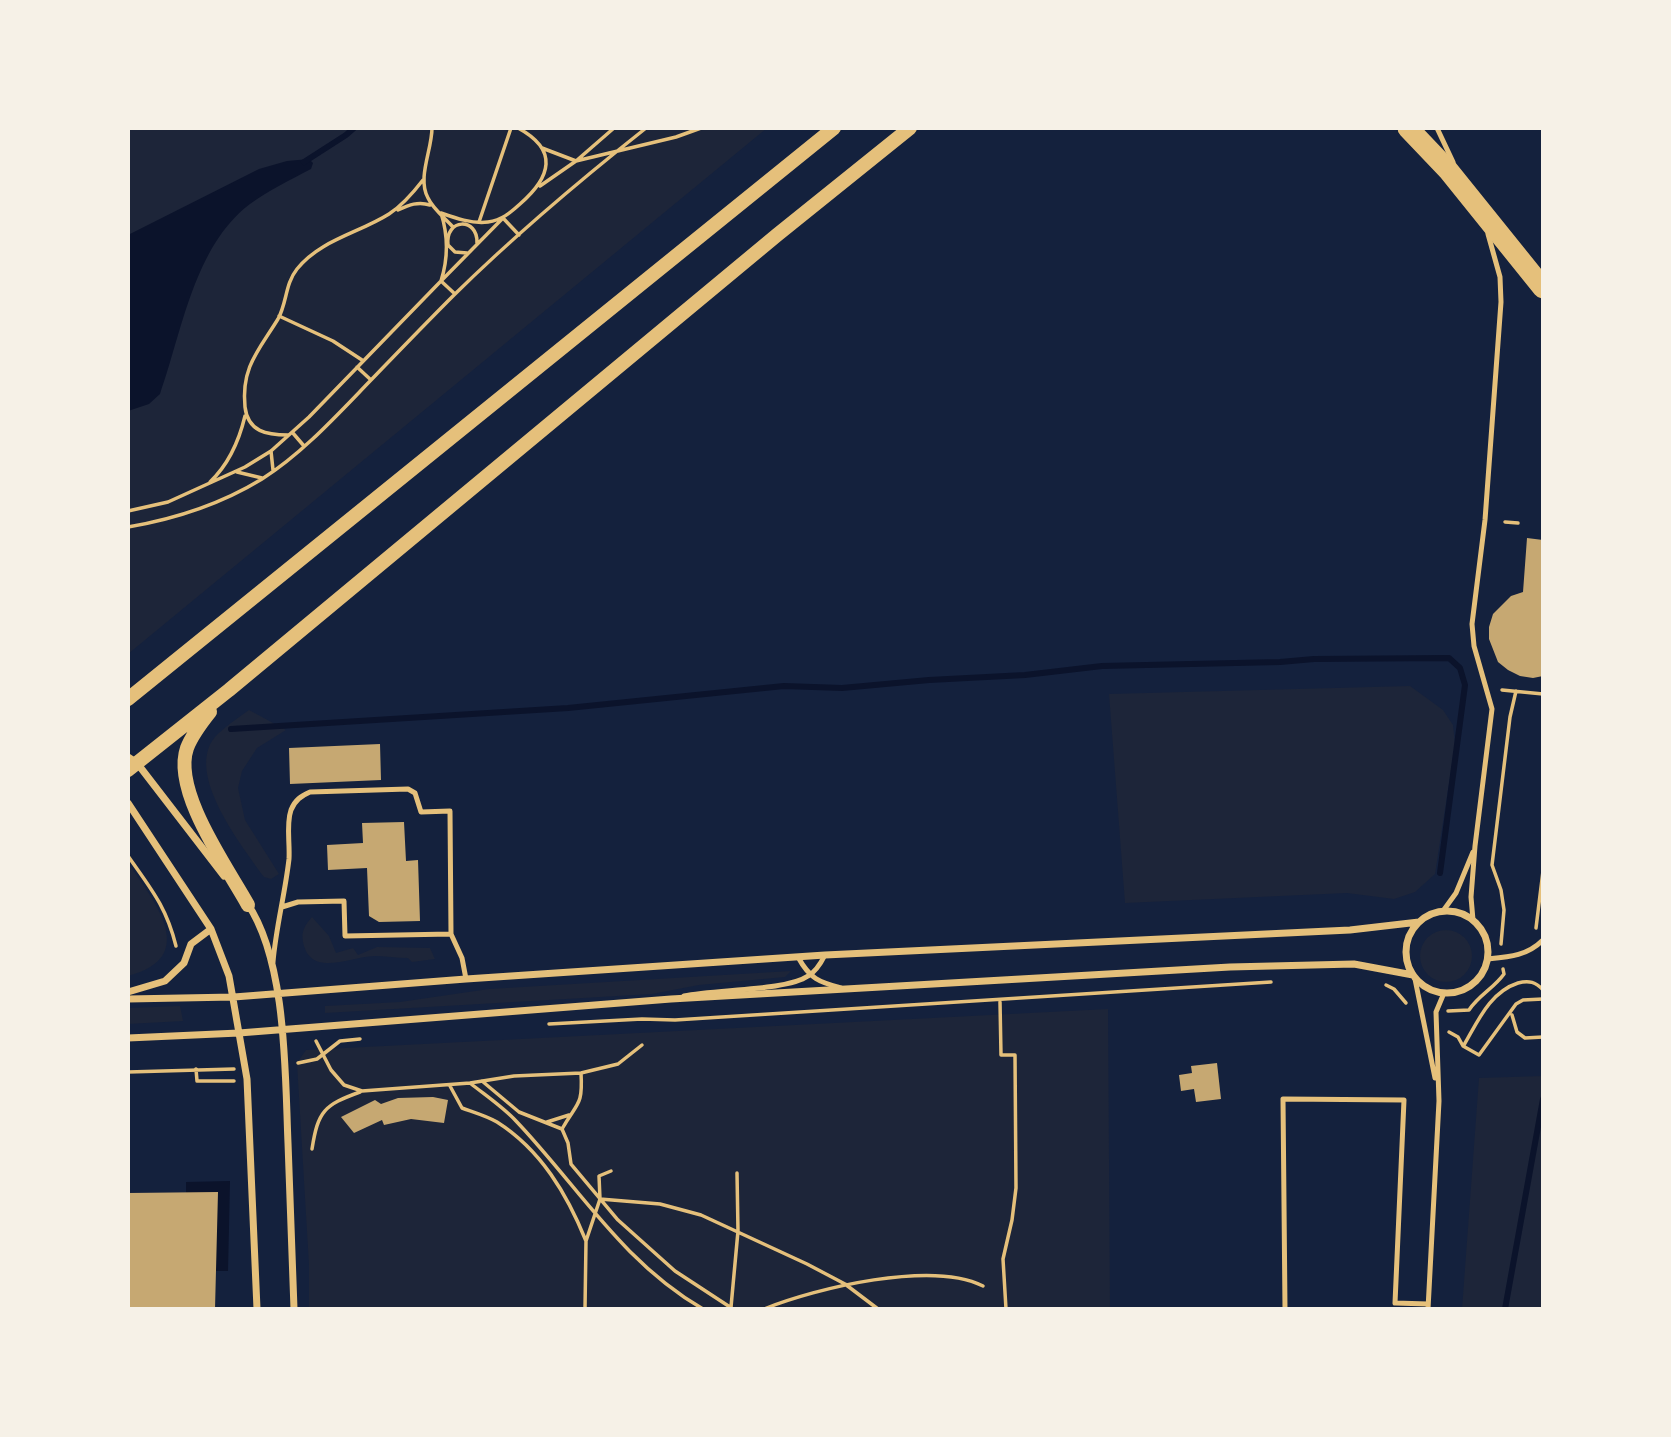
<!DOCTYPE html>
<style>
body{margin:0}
#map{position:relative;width:1671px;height:1437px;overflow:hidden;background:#14213d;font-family:"Golos Text",sans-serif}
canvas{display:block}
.frame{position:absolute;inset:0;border:130px solid #f6f1e7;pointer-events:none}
</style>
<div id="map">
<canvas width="1671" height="1437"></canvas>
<div class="frame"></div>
</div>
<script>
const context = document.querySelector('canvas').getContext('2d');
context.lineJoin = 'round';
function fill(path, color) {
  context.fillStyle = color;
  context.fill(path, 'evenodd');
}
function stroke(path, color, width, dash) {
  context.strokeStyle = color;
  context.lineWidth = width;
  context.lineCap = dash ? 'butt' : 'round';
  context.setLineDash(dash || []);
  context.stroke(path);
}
fill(new Path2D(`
 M 128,128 L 767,128 L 128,654 Z
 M 1410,686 L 1443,710 L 1453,725 L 1455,744 L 1435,874 L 1415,892 L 1394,899 L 1347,893 L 1125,903 L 1109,694 Z
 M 249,710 L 286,730 L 257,748 L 242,771 L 238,788 L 245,820 L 279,874 L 271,879 L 264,877 C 243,847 184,774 215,737 C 224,727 238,718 249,710 Z
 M 128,863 C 154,901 201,957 128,976 Z
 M 312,917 L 329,936 L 336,953 L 353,948 L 358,955 L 377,947 L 430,948 L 435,959 L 412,962 L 408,958 C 397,958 385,956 374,956 C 349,957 310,978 303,942 C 301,931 305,925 312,917 Z
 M1420 956a26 26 0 1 1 52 0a26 26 0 1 1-52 0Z
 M 791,971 L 785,977 L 699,985 L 652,994 L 325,1013 L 325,1006 L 400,1002 L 489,989 Z
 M 180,1006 L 183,1021 L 128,1024 L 128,1008 Z
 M 1108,1009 L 1110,1309 L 309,1309 L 309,1265 L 297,1063 L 306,1050 Z
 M 1543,1076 L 1543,1309 L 1462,1309 L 1479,1078 Z`), '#1d2539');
fill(new Path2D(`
 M 309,159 L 313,163 L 311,169 C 290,180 269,190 250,204 C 194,246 182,332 160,394 L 149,404 L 128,411 L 128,235 L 259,169 L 287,161 Z
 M 230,1181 L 228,1271 L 215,1271 L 186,1192 L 186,1182 Z`), '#0b132b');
stroke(new Path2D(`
 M 304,162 L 346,135 L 354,128
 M 231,729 L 568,708 L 784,686 L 842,688 L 929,680 L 1025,675 L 1102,666 L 1280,662 L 1314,659 L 1449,658 L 1460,668 L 1465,685 L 1440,873
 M 1505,1309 L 1543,1099`), '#0b132b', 6);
fill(new Path2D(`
 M 1527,538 L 1543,540 L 1543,676 L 1533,678 L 1520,676 L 1508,670 L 1498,662 L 1489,639 L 1489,627 L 1493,614 L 1511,596 L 1523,592 Z
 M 380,744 L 381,780 L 290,784 L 289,748 Z
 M 404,822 L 406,861 L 418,860 L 420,921 L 379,922 L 369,916 L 367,868 L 328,870 L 327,845 L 363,843 L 362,823 Z
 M 1217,1063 L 1221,1099 L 1196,1102 L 1194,1089 L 1181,1091 L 1179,1075 L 1192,1073 L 1191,1066 Z
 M 433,1097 L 448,1100 L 444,1123 L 411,1119 L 384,1125 L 382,1120 L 354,1133 L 341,1117 L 375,1100 L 381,1104 L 398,1098 Z
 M 218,1192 L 215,1309 L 128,1309 L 128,1193 Z`), '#c6a872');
stroke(new Path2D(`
 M 432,128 C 432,150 417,178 428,198 C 433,209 445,218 453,227
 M 542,148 L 576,161 L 676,137 L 701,128
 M 540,186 L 576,161 L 614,128
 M 398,210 C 409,205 418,201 430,205
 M 441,213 C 455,218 472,224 488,222 C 502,220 510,213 520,204 C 551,177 559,150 518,128
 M 479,222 L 511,128
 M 467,253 L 455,252 L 448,245 C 445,218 478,217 477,243
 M 455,294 L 441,281 L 503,218 L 519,235
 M 279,316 L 333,341 L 362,360
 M 357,367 L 371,380
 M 292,432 L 304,446
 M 288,435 C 267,435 248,432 245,407 C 241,367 259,350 278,319 C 287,303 285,284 297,269 C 320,240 359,233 389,214 C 403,205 413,193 423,180
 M 271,451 L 273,470
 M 237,472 L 262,478
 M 210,482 C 229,464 239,441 245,416
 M 128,511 L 168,502 L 245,467 L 271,451 L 309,417 L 441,281 C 448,259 448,235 441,213
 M 1505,522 L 1518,523
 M 128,527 C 175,519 221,504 262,479 C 303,453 338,414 372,379 C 399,351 426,323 454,295 C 514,236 579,181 646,128
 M 1502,690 L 1543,694
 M 128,856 C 151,889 166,906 176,946
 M 1536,928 L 1543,871
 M 1501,944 L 1504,910 L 1501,890 L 1492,865 L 1510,717 L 1516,691
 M 1386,985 L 1394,989 L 1406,1003
 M 1000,1002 L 1001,1055 L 1015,1055 L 1016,1188 L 1012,1220 L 1003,1259 L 1006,1309
 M 1448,1011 L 1469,1010 C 1479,995 1494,988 1504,974 L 1503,969
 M 1512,1015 L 1517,1032 L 1525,1038 L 1543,1037
 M 549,1024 L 642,1019 L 675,1020 L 1271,982
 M 1449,1032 L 1458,1037 L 1463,1046 L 1479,1055 L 1516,1004 L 1523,1000 L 1543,999
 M 316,1041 L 331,1070 L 344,1085 L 362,1091 L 470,1083 L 514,1076 L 581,1073 L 618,1064 L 642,1045
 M 1464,1045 C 1478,1021 1490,992 1518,983 C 1529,980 1536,982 1543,990
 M 298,1063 L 317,1059 L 340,1041 L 360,1039
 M 196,1069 L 197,1081 L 234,1081
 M 128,1072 L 234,1069
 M 482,1081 L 519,1112 L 562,1129 L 568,1143 L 571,1164 L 618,1220 L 675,1271 L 733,1309
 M 470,1083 C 485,1095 503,1107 516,1121 C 578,1186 622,1262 703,1309
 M 450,1086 L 462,1108 C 473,1112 487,1116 497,1122 C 541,1150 567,1194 586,1241
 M 547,1122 L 569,1115
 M 562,1129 C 577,1102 583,1107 581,1073
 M 312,1149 C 318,1111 324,1105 360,1092
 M 600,1199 L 660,1204 L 701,1215 L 807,1264 L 845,1284 L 878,1309
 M 731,1307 L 738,1231 L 737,1173
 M 585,1309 L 586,1241 L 600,1199 L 599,1176 L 611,1171
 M 764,1309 C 816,1288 932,1260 983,1286`), '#e5c07b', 3.5);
stroke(new Path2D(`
 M 1437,128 L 1453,162
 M 282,907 L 298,902 L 344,901 L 345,936 L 451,934
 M 1443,911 L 1456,893 L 1473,852
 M 1473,920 L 1471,897 L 1475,846 L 1492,709 L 1474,646 L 1472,624 L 1485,520 L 1501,302 L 1500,277 L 1488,234
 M 798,957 C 810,979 819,982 841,988
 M 1487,959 C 1509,957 1527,956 1543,940
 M 273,962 C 276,927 285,894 289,859 C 290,843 286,824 291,810 C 295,800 301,796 310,792 L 408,789 L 415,793 L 421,812 L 450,811 L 451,934 L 462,958 L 466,979
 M 1415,979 L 1435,1078
 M 684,996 C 715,989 786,991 808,976 C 815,972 821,963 825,955
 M 1285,1309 L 1283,1099 L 1404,1100 L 1395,1303 L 1428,1304
 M 1428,1309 L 1439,1101 L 1436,1012 L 1444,993`), '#e5c07b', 5);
stroke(new Path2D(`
 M 128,757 L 137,763 L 224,876
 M 128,803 L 211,929 L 229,976 L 247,1079 L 257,1309
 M 247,903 C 287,961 285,1075 288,1143 C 290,1199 292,1254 294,1309
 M1406 952a41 41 0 1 1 82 0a41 41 0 1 1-82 0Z
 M 128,992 L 165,981 L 184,963 L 191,944 L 211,929
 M 128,999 L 234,997 L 466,979 L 825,955 L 1350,930 L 1419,922
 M 128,1038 L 239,1033 L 671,999 L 1230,967 L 1354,964 L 1413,975`), '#e5c07b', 7);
stroke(new Path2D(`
 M 128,699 L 834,128
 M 210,712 C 202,722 192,735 187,748 C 172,791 227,867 248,905
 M 128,770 L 229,690 L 777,235 L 910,128`), '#e5c07b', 14);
stroke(new Path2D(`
 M 1408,128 L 1448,170 L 1543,288`), '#e5c07b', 21);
</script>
